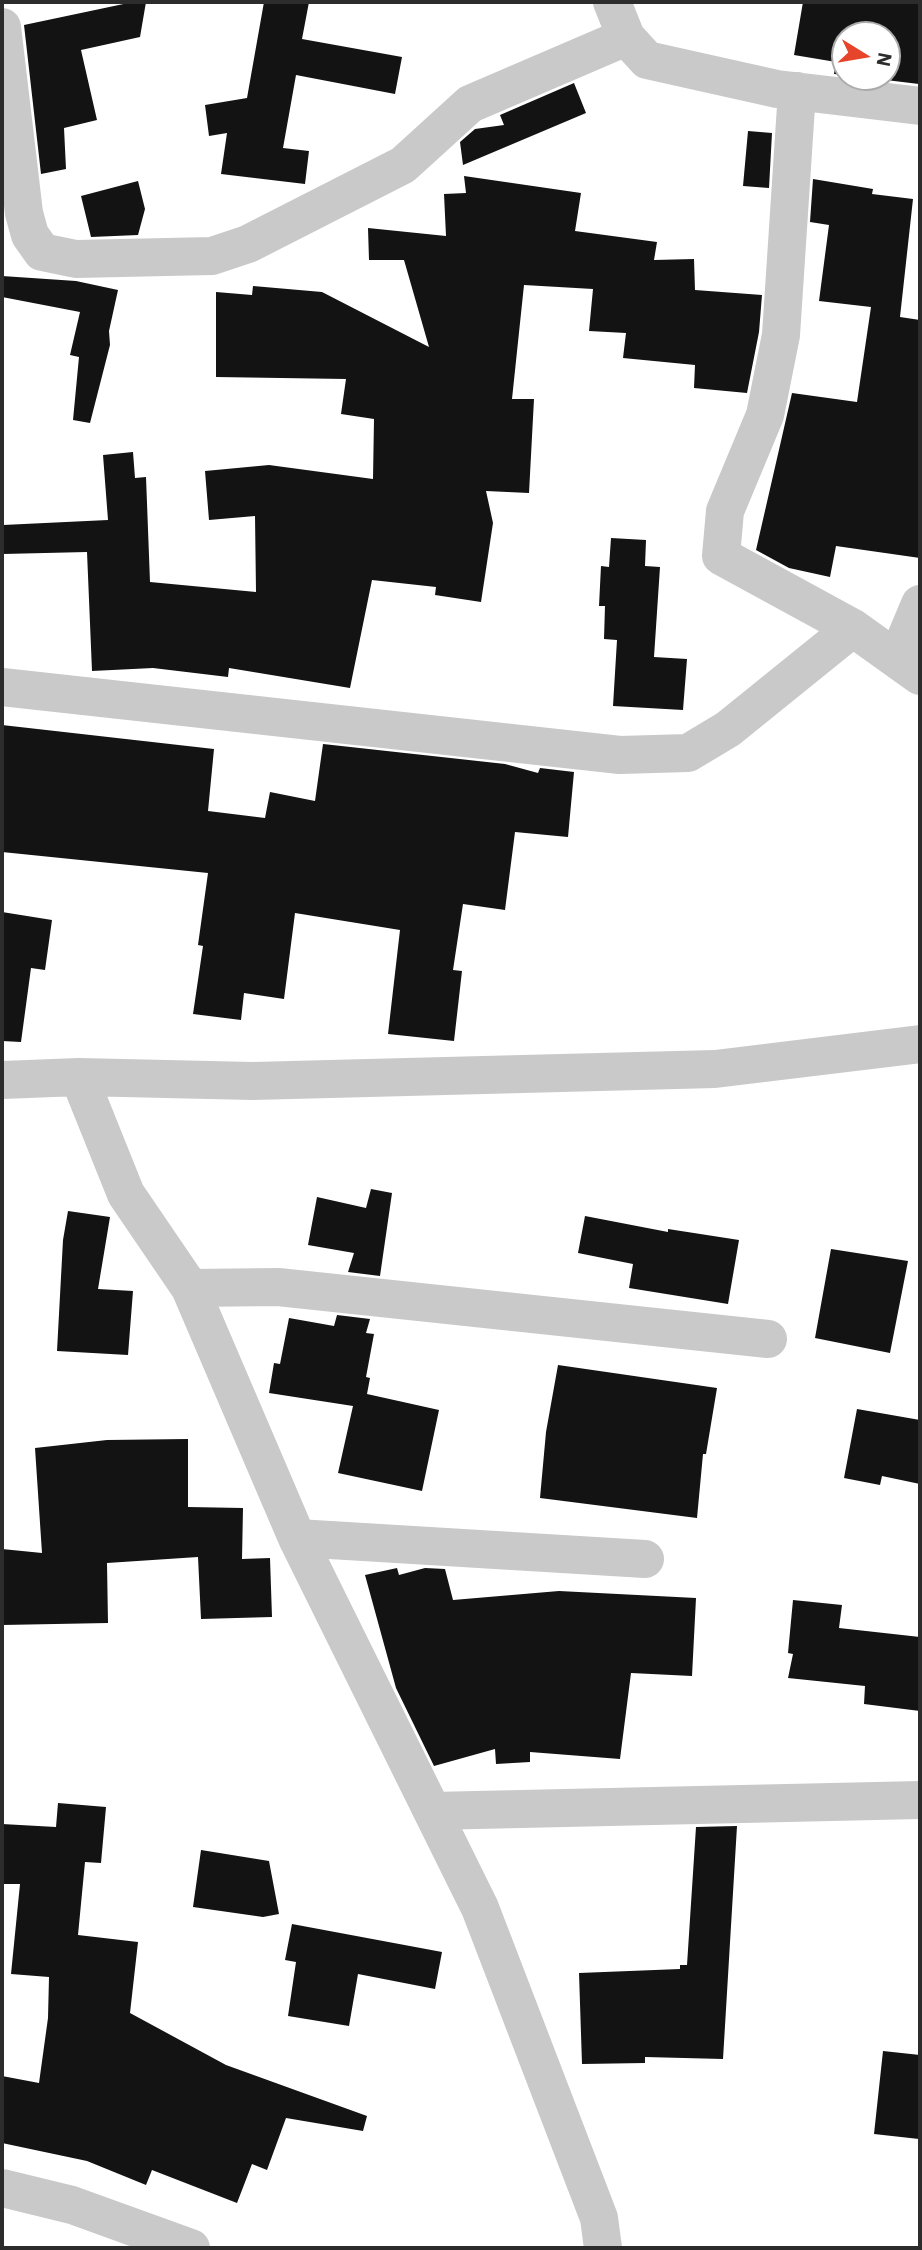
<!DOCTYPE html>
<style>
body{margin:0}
#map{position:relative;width:922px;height:2250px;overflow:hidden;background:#fff;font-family:"IBM Plex Sans",sans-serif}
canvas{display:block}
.frame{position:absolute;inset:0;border:4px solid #2c2c2c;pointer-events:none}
.north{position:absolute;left:831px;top:21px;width:70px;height:70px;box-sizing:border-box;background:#fff;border:2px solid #ababab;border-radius:50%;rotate:101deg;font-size:19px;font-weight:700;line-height:28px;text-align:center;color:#2c2c2c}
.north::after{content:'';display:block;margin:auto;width:24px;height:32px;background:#e6442b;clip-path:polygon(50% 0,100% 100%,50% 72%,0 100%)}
</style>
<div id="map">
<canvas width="922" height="2250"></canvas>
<div class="frame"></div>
<div class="north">N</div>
</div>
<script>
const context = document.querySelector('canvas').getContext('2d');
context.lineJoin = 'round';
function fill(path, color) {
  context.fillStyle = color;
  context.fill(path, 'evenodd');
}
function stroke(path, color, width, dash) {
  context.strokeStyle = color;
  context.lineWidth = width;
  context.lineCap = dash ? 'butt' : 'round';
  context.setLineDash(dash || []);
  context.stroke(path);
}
fill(new Path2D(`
 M 133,2 L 146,2 L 140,37 L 81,50 L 97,120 L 64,128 L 66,169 L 41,174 L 24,25 Z
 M 264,2 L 309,2 L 302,39 L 402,57 L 395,94 L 296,75 L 283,148 L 309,151 L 305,184 L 221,174 L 227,133 L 209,136 L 205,105 L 247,98 Z
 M 803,2 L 920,2 L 919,84 L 861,77 L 887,77 L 887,35 L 845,35 L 845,75 L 834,74 L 836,62 L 794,55 Z
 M 574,83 L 586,113 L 463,165 L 460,142 L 475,129 L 504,125 L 500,115 Z
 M 748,131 L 772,133 L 769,188 L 743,186 Z
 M 464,176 L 581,193 L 575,231 L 657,242 L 654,260 L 694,259 L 695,290 L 762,295 L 759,332 L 747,393 L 694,388 L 695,365 L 623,358 L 626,333 L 589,331 L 593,289 L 524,285 L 512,399 L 534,399 L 529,493 L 486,491 L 493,523 L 481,602 L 435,595 L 436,587 L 372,580 L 350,688 L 229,668 L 228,677 L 153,668 L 92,671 L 87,552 L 3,554 L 3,525 L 108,520 L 103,455 L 133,452 L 135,478 L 146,477 L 150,582 L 256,592 L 255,516 L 209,520 L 205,471 L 269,465 L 373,479 L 374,419 L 341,414 L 346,379 L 216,377 L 216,292 L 252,295 L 253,286 L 322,292 L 429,347 L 404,260 L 369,260 L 368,228 L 446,236 L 444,194 L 466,193 Z
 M 813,179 L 873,189 L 872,194 L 913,199 L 900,317 L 920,320 L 920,558 L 836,546 L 830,577 L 789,568 L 756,550 L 792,393 L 857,402 L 871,307 L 819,301 L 829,225 L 810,222 Z
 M 138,181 L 145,209 L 138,235 L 91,237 L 81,196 Z
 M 2,276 L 76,281 L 118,290 L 109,331 L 110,345 L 90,423 L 73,420 L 79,357 L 70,355 L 80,312 L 2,297 Z
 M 611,538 L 646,540 L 645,566 L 660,567 L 654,657 L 687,659 L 683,710 L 613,706 L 617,640 L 604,639 L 605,606 L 599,606 L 601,566 L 609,567 Z
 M 2,725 L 214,749 L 208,811 L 265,818 L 270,792 L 315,801 L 323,744 L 505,764 L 538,773 L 540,768 L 574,772 L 568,837 L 515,832 L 505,910 L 463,904 L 453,970 L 462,971 L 454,1041 L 388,1034 L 400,930 L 295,913 L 284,999 L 244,993 L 241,1020 L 193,1014 L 203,946 L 198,945 L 208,873 L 2,852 Z
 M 2,912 L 52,920 L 45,970 L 31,968 L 21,1042 L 2,1041 Z
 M 371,1189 L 392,1193 L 380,1276 L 348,1272 L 354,1253 L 308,1245 L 317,1197 L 366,1208 Z
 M 68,1211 L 110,1217 L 98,1289 L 133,1291 L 128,1355 L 57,1351 L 63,1240 Z
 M 585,1216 L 668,1232 L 668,1229 L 739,1240 L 728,1304 L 629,1288 L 633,1264 L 578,1253 Z
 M 831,1249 L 908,1261 L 890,1353 L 815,1338 Z
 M 337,1315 L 370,1319 L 366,1333 L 374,1334 L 366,1377 L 370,1378 L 367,1394 L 439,1410 L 422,1491 L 338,1473 L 353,1406 L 269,1393 L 274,1363 L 280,1364 L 289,1318 L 334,1326 Z
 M 558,1365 L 717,1388 L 706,1454 L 703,1454 L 697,1518 L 540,1498 L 546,1432 Z
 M 857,1409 L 920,1420 L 920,1484 L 882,1476 L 880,1485 L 844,1478 Z
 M 188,1439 L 188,1507 L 243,1508 L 242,1559 L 270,1558 L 272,1617 L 201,1619 L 198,1557 L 107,1563 L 108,1623 L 2,1625 L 2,1549 L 42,1553 L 35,1448 L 107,1440 Z
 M 397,1568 L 399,1575 L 425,1568 L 445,1569 L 453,1600 L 559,1591 L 696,1598 L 692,1676 L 631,1673 L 620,1759 L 530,1752 L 530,1762 L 496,1764 L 495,1749 L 434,1766 L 396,1688 L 365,1575 Z
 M 793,1600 L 842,1605 L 839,1628 L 920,1637 L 920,1711 L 864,1704 L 865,1686 L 788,1678 L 793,1654 L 788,1653 Z
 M 58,1803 L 106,1807 L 101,1863 L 85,1862 L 78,1935 L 138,1942 L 130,2013 L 226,2065 L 367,2116 L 363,2131 L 286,2118 L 267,2170 L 252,2164 L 237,2203 L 152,2170 L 146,2185 L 87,2161 L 2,2143 L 2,2076 L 39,2083 L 48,2018 L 49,1977 L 11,1974 L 20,1884 L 2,1884 L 2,1824 L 56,1827 Z
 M 737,1826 L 723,2059 L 645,2057 L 645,2063 L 582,2064 L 579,1973 L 680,1969 L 680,1965 L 687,1965 L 696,1827 Z
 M 201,1850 L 269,1861 L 279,1914 L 263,1917 L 193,1907 Z
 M 292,1924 L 442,1952 L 435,1989 L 358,1974 L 349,2026 L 288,2016 L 296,1962 L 285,1960 Z
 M 883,2051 L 920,2055 L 919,2139 L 874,2134 Z`), '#131313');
stroke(new Path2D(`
 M 612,2 L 626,37 L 647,60 L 777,89 L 920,106
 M 2,27 L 24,213 L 30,235 L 42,252 L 76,259 L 212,256 L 248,244 L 403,165 L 470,104 L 626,37
 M 797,91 L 781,335 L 765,415 L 725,511 L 721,556 L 853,628 L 920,676
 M 897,659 L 920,604
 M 2,687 L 620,755 L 688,753 L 728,729 L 853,628
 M 79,1077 L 126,1194 L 190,1288 L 297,1538 L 480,1908 L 599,2218 L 603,2248
 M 2,1080 L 79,1077 L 253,1081 L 715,1069 L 920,1044
 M 190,1288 L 278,1287 L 768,1339
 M 297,1538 L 645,1559
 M 432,1811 L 920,1800
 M 2,2188 L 72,2205 L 191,2248`), '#c9c9c9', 38);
</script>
